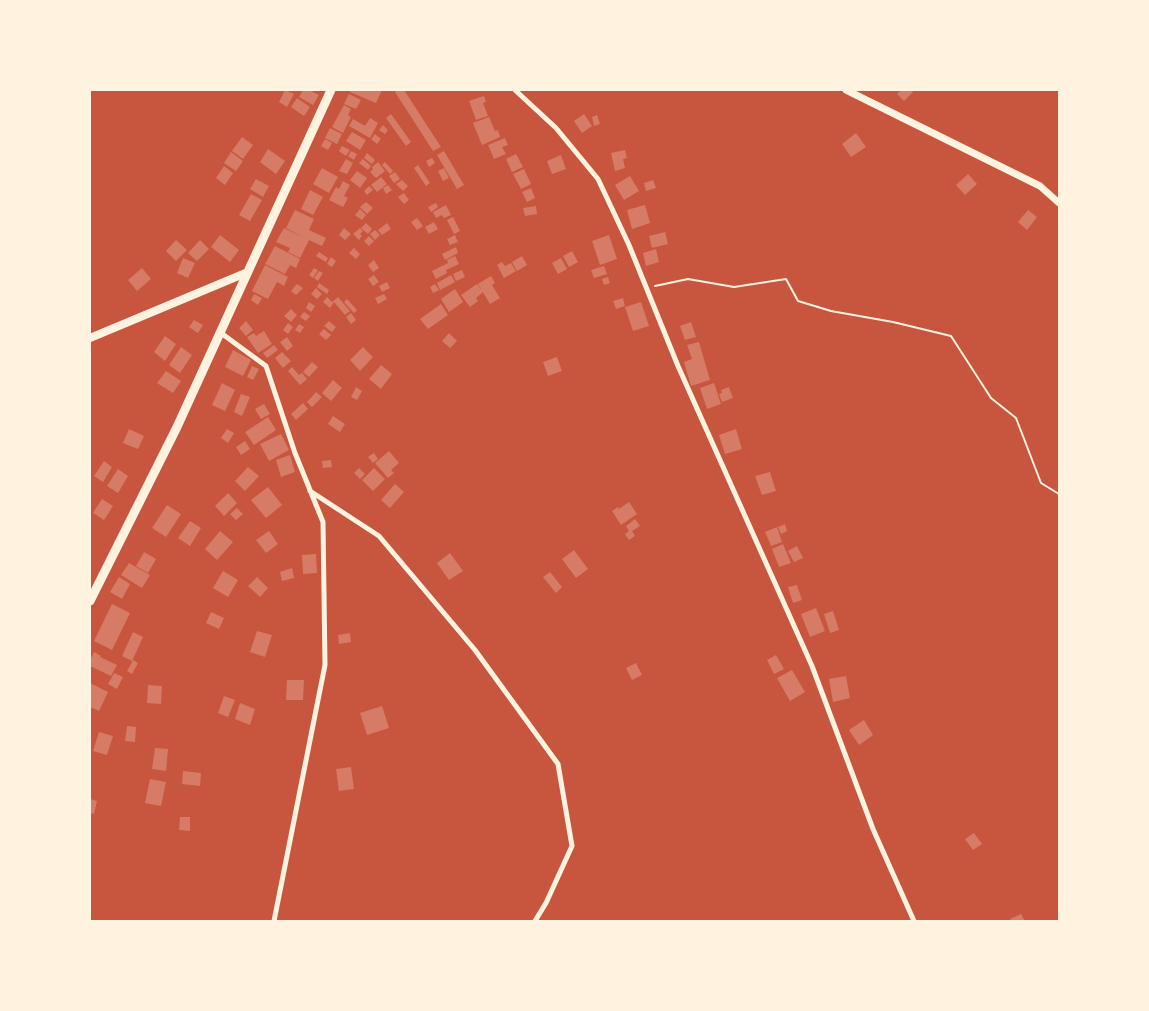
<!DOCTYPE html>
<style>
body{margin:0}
#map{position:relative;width:1149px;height:1011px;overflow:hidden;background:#c8553d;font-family:"IBM Plex Sans",sans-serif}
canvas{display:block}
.frame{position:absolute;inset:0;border:91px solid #fff3e0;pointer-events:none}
</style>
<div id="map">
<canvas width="1149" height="1011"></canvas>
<div class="frame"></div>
</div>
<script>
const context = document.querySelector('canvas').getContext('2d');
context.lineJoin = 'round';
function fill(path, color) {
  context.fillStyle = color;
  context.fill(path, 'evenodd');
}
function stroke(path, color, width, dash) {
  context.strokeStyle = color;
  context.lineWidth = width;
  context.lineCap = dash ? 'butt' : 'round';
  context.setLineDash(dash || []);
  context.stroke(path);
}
fill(new Path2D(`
 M 285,90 L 294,94 L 287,107 L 279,102 Z
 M 303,90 L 309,90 L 319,95 L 313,105 L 299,97 Z
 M 350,90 L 382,90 L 376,103 L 350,92 Z
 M 397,90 L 404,90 L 441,147 L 433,151 L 395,92 Z
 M 901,90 L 911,90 L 913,92 L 904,101 L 897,94 Z
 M 349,94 L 361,100 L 356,109 L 344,104 Z
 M 484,96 L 486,102 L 483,103 L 488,116 L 476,120 L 469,101 Z
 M 297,98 L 310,107 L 304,116 L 291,107 Z
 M 344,105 L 351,109 L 348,115 L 351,117 L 343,133 L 332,127 Z
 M 391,114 L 411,142 L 406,146 L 386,118 Z
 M 584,114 L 592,126 L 582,133 L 574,121 Z
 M 597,115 L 600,124 L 594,126 L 592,117 Z
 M 489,117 L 495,131 L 498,130 L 500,137 L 482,145 L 473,123 Z
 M 370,118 L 378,123 L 370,138 L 349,126 L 353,119 L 365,126 Z
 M 383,125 L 388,130 L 385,134 L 379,130 Z
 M 330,128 L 342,134 L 337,144 L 325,138 Z
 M 352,132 L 366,140 L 360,150 L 346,141 Z
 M 856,133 L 866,147 L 851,157 L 842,144 Z
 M 375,134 L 381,139 L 377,144 L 371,139 Z
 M 242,137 L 253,145 L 243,159 L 232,151 Z
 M 505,138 L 508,145 L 502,147 L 506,154 L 494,159 L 488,145 Z
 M 325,139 L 332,143 L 328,150 L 321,146 Z
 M 342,146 L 350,150 L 346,156 L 339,151 Z
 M 268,149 L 285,161 L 276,174 L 260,162 Z
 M 625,150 L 627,158 L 623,159 L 625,168 L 615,171 L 611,153 Z
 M 351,151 L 357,154 L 354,160 L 348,156 Z
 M 444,151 L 464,185 L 457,189 L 437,155 Z
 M 231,152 L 243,161 L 236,171 L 224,163 Z
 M 367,153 L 375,160 L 372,164 L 364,158 Z
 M 516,154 L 523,167 L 512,172 L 506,159 Z
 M 561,155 L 566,169 L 552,174 L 547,161 Z
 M 432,158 L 435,163 L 429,167 L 426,161 Z
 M 346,159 L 353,163 L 347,174 L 339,171 Z
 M 363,159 L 371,166 L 368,170 L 359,163 Z
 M 378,162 L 385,171 L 376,178 L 370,172 L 373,169 L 372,167 Z
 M 385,162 L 393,171 L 390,174 L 382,165 Z
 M 418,165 L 430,183 L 426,186 L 414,168 Z
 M 224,166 L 233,173 L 225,185 L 216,178 Z
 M 322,168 L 338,177 L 329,193 L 313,184 Z
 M 444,168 L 449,178 L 443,181 L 438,171 Z
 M 524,169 L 531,184 L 521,189 L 513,174 Z
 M 357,171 L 367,178 L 360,188 L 350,180 Z
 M 395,172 L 400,179 L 394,183 L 389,176 Z
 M 968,174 L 977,184 L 965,195 L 956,185 Z
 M 630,176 L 639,191 L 624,200 L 615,185 Z
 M 381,177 L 387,184 L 377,192 L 371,185 Z
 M 256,179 L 269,186 L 263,197 L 250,189 Z
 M 402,180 L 408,186 L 403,191 L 396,184 Z
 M 653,180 L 656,188 L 646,191 L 644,183 Z
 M 343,181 L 350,185 L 344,196 L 348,198 L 343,207 L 329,200 L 336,187 L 339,189 Z
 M 388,185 L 392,190 L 386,194 L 383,188 Z
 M 369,186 L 373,190 L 367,195 L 364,191 Z
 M 531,188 L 535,198 L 527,202 L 522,192 Z
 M 310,190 L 323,197 L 313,215 L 301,209 Z
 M 404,193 L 409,200 L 404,204 L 398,197 Z
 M 251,194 L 262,200 L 250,221 L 239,215 Z
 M 366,202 L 373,208 L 367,214 L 360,207 Z
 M 436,203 L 438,207 L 431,212 L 428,207 Z
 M 446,205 L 451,215 L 444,218 L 442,215 L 436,218 L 433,212 Z
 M 645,205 L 650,223 L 632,229 L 627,210 Z
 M 536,206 L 537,214 L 525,216 L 523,208 Z
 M 360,209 L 366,215 L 362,220 L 355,215 Z
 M 295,210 L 314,219 L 309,230 L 326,238 L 322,246 L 309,240 L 300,258 L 288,252 L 290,248 L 276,242 L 284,228 L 304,238 L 286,228 Z
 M 1028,210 L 1037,217 L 1027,230 L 1018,222 Z
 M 453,217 L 460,231 L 454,234 L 447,220 Z
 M 417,218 L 423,226 L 417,230 L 411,222 Z
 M 434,222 L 438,229 L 429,234 L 425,227 Z
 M 366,223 L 372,229 L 368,234 L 361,228 Z
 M 387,223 L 391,229 L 382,235 L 378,230 Z
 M 344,228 L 351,234 L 345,240 L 339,235 Z
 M 360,228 L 363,231 L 360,234 L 362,236 L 359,240 L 353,234 Z
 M 375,230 L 380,235 L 375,240 L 370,234 Z
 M 665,232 L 668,244 L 652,248 L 649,236 Z
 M 220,235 L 239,250 L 230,262 L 211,247 Z
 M 455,235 L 458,242 L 450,245 L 447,239 Z
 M 609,235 L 617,259 L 600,265 L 592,241 Z
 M 369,236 L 374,241 L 369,246 L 364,241 Z
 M 176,240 L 187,250 L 176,261 L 166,251 Z
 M 200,240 L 209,249 L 197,261 L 188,253 Z
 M 275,246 L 300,259 L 296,268 L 290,265 L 285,274 L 265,264 Z
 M 456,247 L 458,253 L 445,260 L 442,254 Z
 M 354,248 L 360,254 L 356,259 L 349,253 Z
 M 656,249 L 659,262 L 646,266 L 643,253 Z
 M 572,251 L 578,262 L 569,267 L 563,256 Z
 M 319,252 L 328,258 L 326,262 L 316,256 Z
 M 455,256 L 459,264 L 446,270 L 447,273 L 436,279 L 432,271 L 448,263 L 447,260 Z
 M 522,256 L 527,265 L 517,271 L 512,262 Z
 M 331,257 L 336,261 L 332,267 L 327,264 Z
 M 183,258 L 195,263 L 188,278 L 177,273 Z
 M 561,258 L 567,269 L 558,274 L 552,263 Z
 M 374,260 L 379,268 L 373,272 L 368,265 Z
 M 502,262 L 505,266 L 511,263 L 516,271 L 504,278 L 497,265 Z
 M 265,265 L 288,277 L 284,286 L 277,282 L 268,299 L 252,291 Z
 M 604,266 L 607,274 L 594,278 L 591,270 Z
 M 142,268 L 151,279 L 137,291 L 128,280 Z
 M 314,268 L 318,270 L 313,278 L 309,275 Z
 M 462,270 L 465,277 L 456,281 L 453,274 Z
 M 319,271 L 323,273 L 318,281 L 314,278 Z
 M 374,275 L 379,282 L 373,286 L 368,279 Z
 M 451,275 L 455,282 L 440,290 L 437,283 Z
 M 491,276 L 495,283 L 492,285 L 500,298 L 490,304 L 478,284 Z
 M 608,277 L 610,283 L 604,285 L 602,279 Z
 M 387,282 L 390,288 L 382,292 L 379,286 Z
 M 319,283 L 329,290 L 327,294 L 317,287 Z
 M 297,284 L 303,288 L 296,295 L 291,291 Z
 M 435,284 L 439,290 L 433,293 L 430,287 Z
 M 477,284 L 483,292 L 476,298 L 478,301 L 470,307 L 461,295 Z
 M 316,288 L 322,294 L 317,299 L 311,294 Z
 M 455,289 L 463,302 L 449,312 L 441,299 Z
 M 254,294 L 262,298 L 258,305 L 251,300 Z
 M 384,294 L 387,299 L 378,304 L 375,298 Z
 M 327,297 L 332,302 L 331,303 L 338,297 L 350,311 L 345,315 L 334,302 L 330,308 L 323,302 Z
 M 623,298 L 625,306 L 616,309 L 613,301 Z
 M 347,299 L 357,310 L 354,313 L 344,302 Z
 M 309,302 L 315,306 L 311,312 L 306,308 Z
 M 641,302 L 649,326 L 633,331 L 625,307 Z
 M 441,304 L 448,315 L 428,329 L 420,319 Z
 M 291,309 L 297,315 L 291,322 L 284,316 Z
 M 304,312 L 310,316 L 306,321 L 300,317 Z
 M 351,313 L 356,320 L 351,324 L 346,317 Z
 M 194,320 L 203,325 L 198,333 L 189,327 Z
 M 246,321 L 253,330 L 246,336 L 239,328 Z
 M 329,321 L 336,327 L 332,332 L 324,326 Z
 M 691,322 L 696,337 L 685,340 L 680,326 Z
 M 288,323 L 293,327 L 288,334 L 283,330 Z
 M 299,324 L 304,327 L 300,333 L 295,330 Z
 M 324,329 L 331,335 L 326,340 L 319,334 Z
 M 264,331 L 272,344 L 258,353 L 247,337 L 254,333 L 256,336 Z
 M 449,333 L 457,341 L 450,348 L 442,341 Z
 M 165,336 L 176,344 L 165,361 L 154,352 Z
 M 287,337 L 293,346 L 287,351 L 280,342 Z
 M 699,342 L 710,380 L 691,386 L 684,362 L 692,359 L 687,345 Z
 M 274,345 L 278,350 L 267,358 L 263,353 Z
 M 181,347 L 192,355 L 180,373 L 169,365 Z
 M 363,347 L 373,357 L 360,371 L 350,360 Z
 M 233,350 L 251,360 L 243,376 L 225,367 Z
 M 282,352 L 291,361 L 283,368 L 275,358 Z
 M 557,357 L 562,371 L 548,376 L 543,362 Z
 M 312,362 L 318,367 L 309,377 L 303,372 Z
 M 381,365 L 392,374 L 381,389 L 369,379 Z
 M 252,366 L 259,369 L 253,380 L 247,377 Z
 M 292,367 L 299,375 L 302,373 L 307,379 L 300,385 L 288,371 Z
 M 166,371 L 181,381 L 173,393 L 157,383 Z
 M 333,380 L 342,388 L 331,401 L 322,393 Z
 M 222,383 L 235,390 L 225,411 L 212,405 Z
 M 714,383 L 721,404 L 707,409 L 700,388 Z
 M 356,387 L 362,391 L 357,400 L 351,397 Z
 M 729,387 L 733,398 L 722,402 L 719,394 L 722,393 L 721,390 Z
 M 316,392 L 322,397 L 312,407 L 307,402 Z
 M 241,394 L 250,397 L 242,416 L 234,412 Z
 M 303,403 L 308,409 L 296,420 L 291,414 Z
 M 264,404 L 270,414 L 261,419 L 255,409 Z
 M 333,416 L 345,424 L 340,432 L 328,424 Z
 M 268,417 L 276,430 L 254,445 L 245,432 Z
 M 129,429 L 144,436 L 138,449 L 123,443 Z
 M 227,429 L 234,433 L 228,443 L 221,438 Z
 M 736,429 L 742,449 L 725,454 L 719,435 Z
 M 281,434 L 289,450 L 269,461 L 260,444 Z
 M 245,441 L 250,449 L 241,455 L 236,447 Z
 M 389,451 L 399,463 L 391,470 L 394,473 L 388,478 L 375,463 Z
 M 374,453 L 378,459 L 373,463 L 368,457 Z
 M 290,455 L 295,472 L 281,477 L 276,460 Z
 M 331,460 L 332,467 L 323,468 L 322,461 Z
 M 104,461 L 112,467 L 103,482 L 94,476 Z
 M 248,467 L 259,476 L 245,491 L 235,481 Z
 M 359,468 L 365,474 L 360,479 L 354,473 Z
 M 374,468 L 385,479 L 373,491 L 362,480 Z
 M 118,469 L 128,476 L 118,493 L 107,486 Z
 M 770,472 L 776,491 L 762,495 L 755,476 Z
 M 395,484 L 404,492 L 390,508 L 381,500 Z
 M 268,487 L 282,505 L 266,518 L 251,500 Z
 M 228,493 L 237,503 L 224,516 L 215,506 Z
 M 102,499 L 113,506 L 104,520 L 93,513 Z
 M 629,502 L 637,514 L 621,525 L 612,511 L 618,507 L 619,509 Z
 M 167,505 L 181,514 L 166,537 L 152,528 Z
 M 237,508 L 243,514 L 236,520 L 230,514 Z
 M 635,519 L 640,526 L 632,531 L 635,536 L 629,540 L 625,534 L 629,531 L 626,526 Z
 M 190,521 L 201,528 L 190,546 L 178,538 Z
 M 785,524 L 787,531 L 781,534 L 778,527 Z
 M 777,527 L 782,542 L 771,546 L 765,532 Z
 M 220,531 L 233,542 L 217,560 L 205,549 Z
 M 269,531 L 278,544 L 266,553 L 256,540 Z
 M 783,544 L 791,563 L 779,567 L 772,549 Z
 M 797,546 L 803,558 L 794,562 L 788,551 Z
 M 574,550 L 588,569 L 576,578 L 562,559 Z
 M 144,552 L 156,559 L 148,573 L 136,566 Z
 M 450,553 L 463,571 L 449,580 L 437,563 Z
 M 316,554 L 317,573 L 303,574 L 302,555 Z
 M 129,563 L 150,575 L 142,588 L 121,575 Z
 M 292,568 L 294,578 L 282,581 L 280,572 Z
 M 223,571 L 238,580 L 228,597 L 213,588 Z
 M 550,572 L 562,587 L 556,593 L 543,577 Z
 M 119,577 L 130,584 L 122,599 L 110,592 Z
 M 257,577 L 268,588 L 260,597 L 248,586 Z
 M 797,585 L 802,600 L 793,603 L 788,587 Z
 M 112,604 L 130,613 L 112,650 L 94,641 Z
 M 816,608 L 825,631 L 810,637 L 801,614 Z
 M 833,611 L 839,630 L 830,633 L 824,614 Z
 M 211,612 L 224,618 L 219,629 L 206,623 Z
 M 257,631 L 272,635 L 265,657 L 250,652 Z
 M 133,632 L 143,637 L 132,661 L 122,656 Z
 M 350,633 L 351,642 L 339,644 L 338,635 Z
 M 94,652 L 101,656 L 100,657 L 117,665 L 111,676 L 90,666 L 90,660 Z
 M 776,655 L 784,669 L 774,674 L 767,660 Z
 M 133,660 L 138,663 L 132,674 L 127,671 Z
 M 636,663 L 642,675 L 632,680 L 626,668 Z
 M 792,670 L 805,692 L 790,701 L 777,678 Z
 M 114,673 L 123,677 L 117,689 L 108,684 Z
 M 846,676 L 850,698 L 833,702 L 829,679 Z
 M 287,680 L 304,680 L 303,700 L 286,700 Z
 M 90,683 L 108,692 L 99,711 L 90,707 Z
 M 148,685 L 162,686 L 161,704 L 147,703 Z
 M 224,696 L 235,700 L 228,717 L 218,713 Z
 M 240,703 L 255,709 L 250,725 L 235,719 Z
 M 382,706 L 389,728 L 367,735 L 360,713 Z
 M 864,720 L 873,735 L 859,745 L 849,730 Z
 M 127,726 L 136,727 L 135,742 L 125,741 Z
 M 99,732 L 113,736 L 107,755 L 93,751 Z
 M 155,748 L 168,749 L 166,771 L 152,769 Z
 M 351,767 L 354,789 L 339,791 L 336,769 Z
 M 183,771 L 201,773 L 200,786 L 182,784 Z
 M 150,779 L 166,782 L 161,806 L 145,803 Z
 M 90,799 L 97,801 L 94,814 L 90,813 Z
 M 180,817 L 190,817 L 190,831 L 179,830 Z
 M 974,833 L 982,844 L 973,850 L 965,839 Z
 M 1021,914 L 1025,921 L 1011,921 L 1010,919 Z`), '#d67c66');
stroke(new Path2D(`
 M 655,286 L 688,279 L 734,287 L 786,279 L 798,301 L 831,311 L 893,322 L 951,336 L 991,398 L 1016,418 L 1041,483 L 1059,494`), '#fff3e0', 2);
stroke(new Path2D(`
 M 515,90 L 556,128 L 598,179 L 629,245 L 678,366 L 812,666 L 873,829 L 914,921
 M 221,333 L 266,366 L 295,453 L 323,522 L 325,665 L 274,921
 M 310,491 L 379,536 L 475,650 L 558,764 L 572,846 L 546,903 L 535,921`), '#fff3e0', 5);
stroke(new Path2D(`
 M 846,90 L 1040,186 L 1059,203`), '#fff3e0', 7);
stroke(new Path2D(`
 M 90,338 L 248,272`), '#fff3e0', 8);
stroke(new Path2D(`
 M 90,601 L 177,427 L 331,90`), '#fff3e0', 9);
</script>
